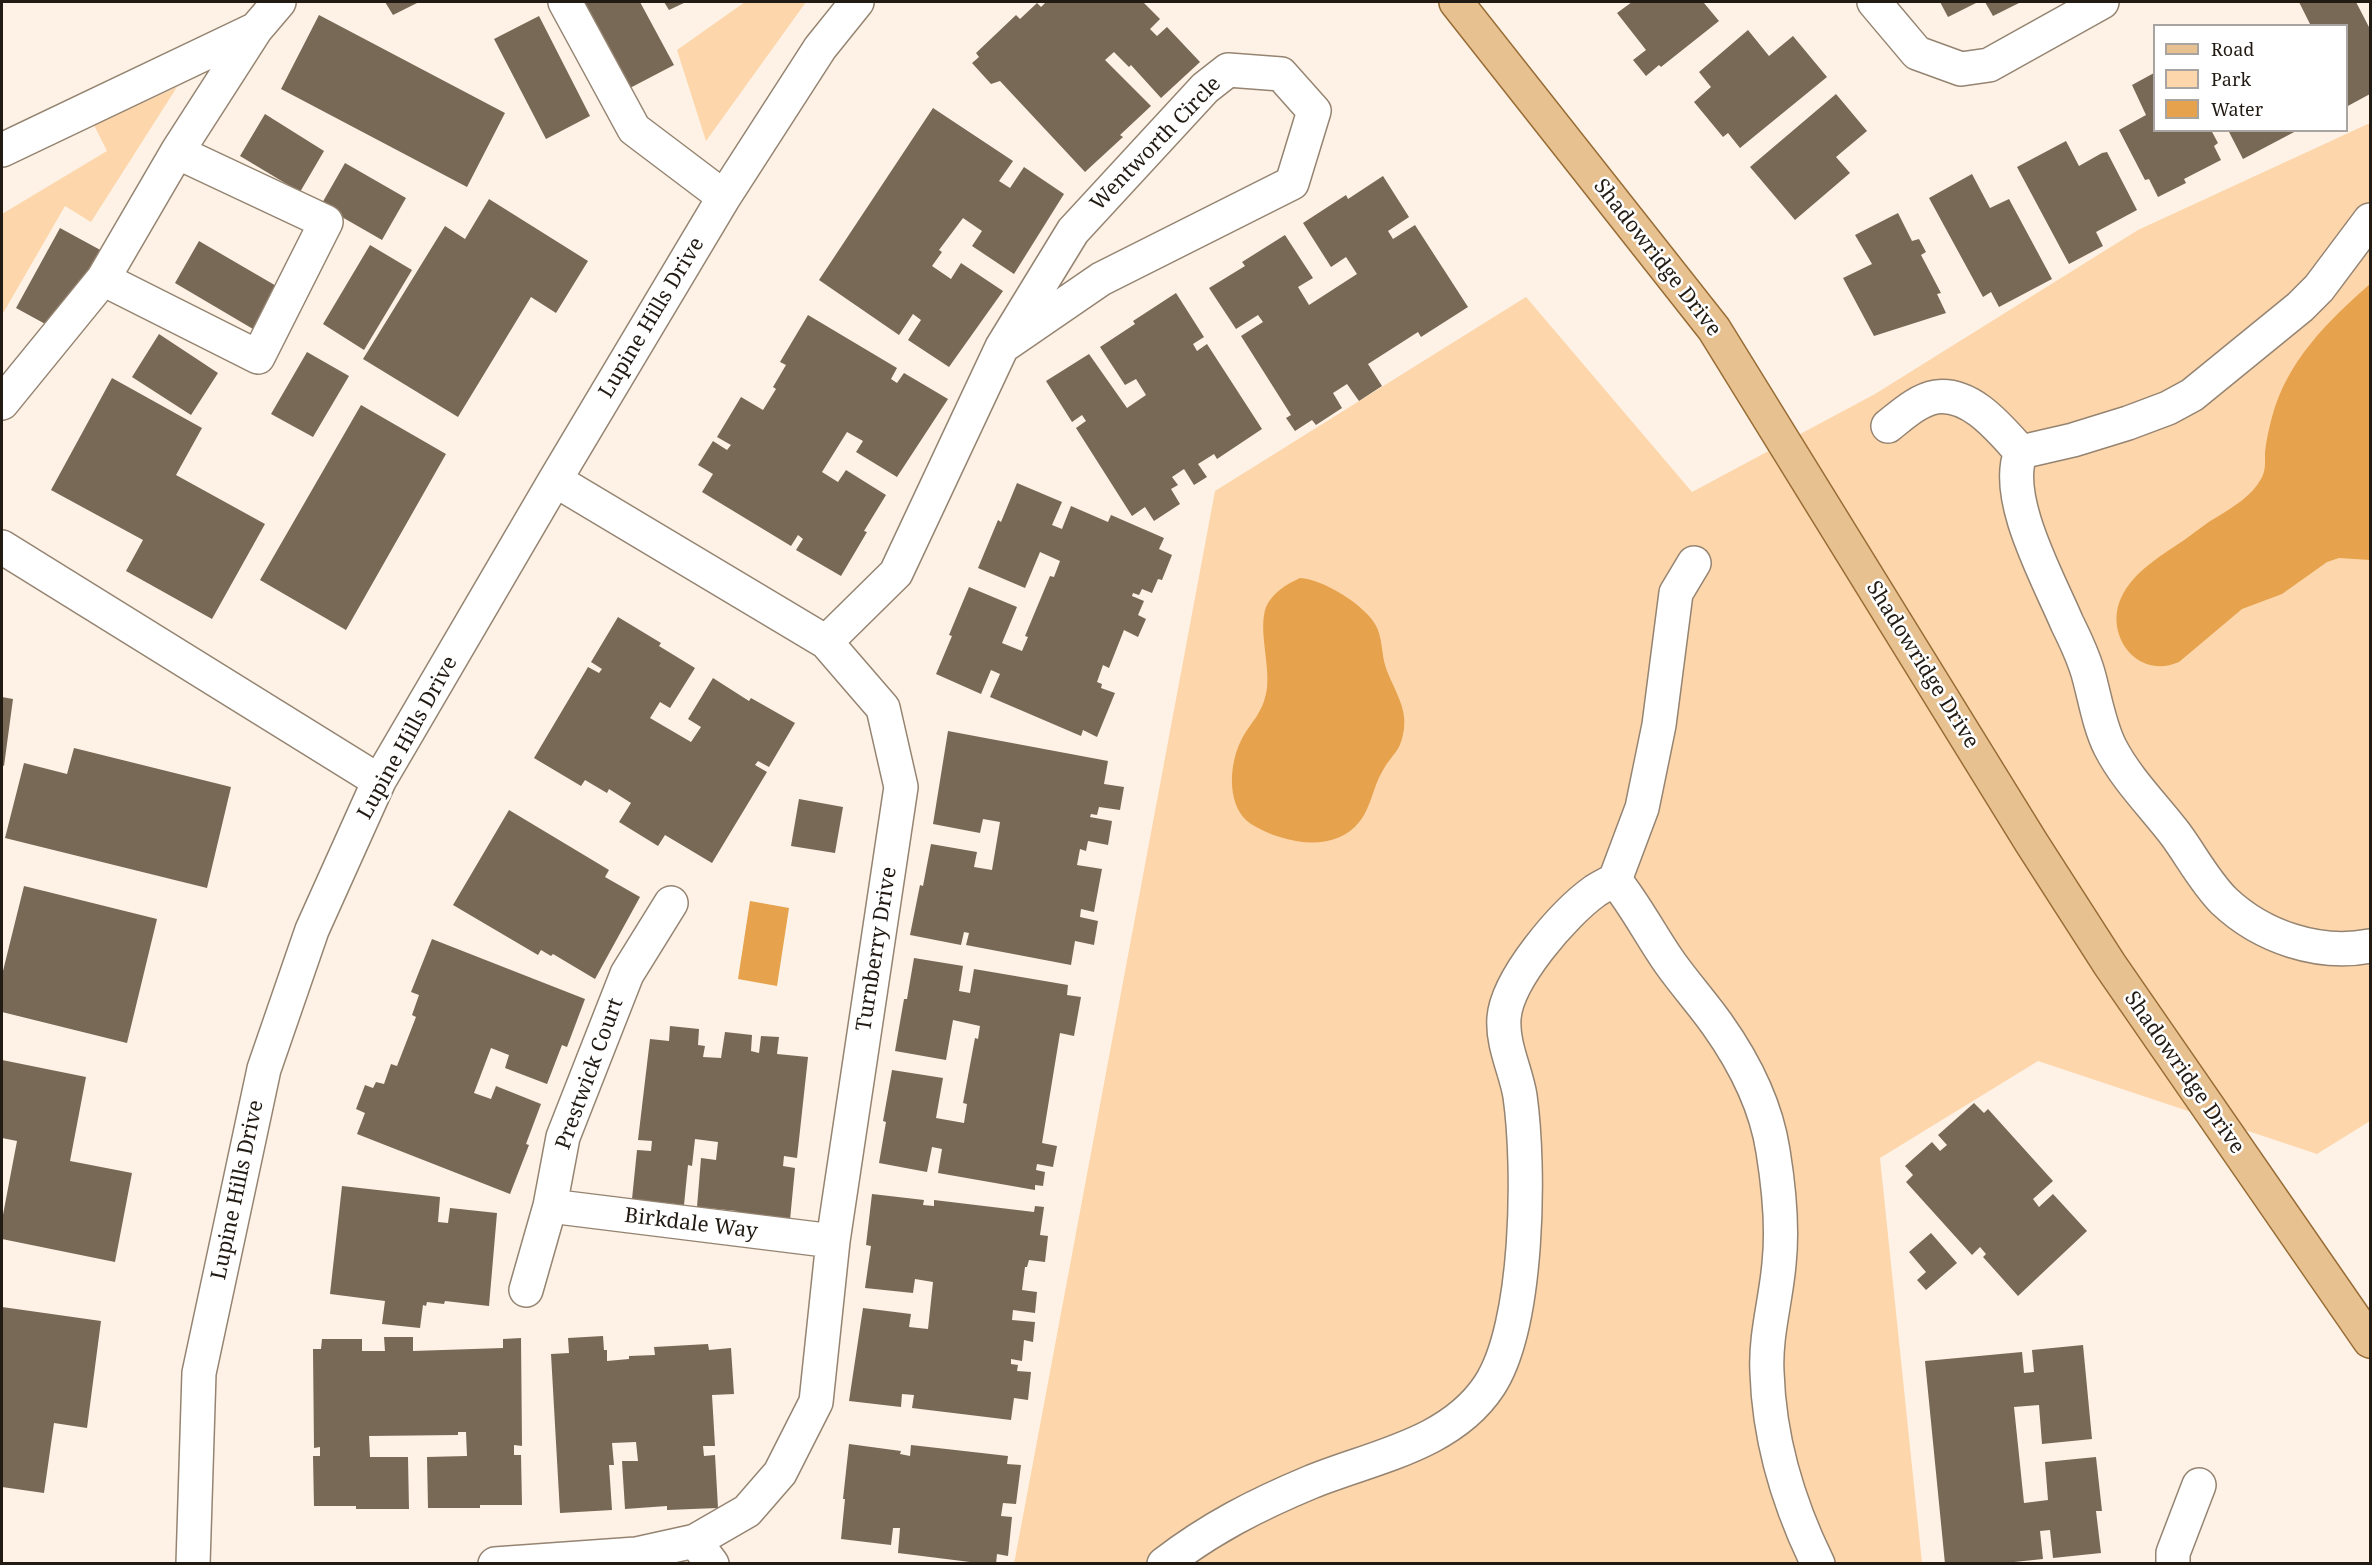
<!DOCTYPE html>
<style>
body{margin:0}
#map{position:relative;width:2372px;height:1565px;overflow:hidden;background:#fdf2e5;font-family:"Noto Serif",serif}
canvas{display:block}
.frame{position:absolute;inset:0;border:3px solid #221b14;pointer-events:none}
.legend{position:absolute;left:2153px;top:24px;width:195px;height:108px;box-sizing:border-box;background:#fff;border:2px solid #a7a4a1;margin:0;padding:8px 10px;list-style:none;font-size:18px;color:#221b14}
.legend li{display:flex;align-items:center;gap:12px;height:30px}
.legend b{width:30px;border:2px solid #a7a4a1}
</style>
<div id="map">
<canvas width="2372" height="1565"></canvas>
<div class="frame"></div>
<ul class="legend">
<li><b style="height:8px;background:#e8c191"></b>Road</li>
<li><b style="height:16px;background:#fdd6ab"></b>Park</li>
<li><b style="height:16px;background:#e6a24c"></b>Water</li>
</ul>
</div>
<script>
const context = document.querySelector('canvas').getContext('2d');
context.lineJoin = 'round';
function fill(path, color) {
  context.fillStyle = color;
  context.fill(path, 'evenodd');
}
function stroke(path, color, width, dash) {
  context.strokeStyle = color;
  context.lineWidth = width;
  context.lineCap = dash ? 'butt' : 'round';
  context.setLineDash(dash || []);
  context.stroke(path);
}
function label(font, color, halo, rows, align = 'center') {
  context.font = font + ' "Noto Serif",serif';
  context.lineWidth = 5;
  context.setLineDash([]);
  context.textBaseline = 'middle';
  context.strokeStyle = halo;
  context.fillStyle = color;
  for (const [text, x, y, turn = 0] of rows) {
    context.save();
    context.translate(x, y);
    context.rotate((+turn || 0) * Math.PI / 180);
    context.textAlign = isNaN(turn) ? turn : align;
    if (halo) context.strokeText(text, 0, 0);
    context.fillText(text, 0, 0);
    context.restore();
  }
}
fill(new Path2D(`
 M 745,2 L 806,2 L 706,141 L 677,50 Z
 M 177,87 L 91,222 L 65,206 L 2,315 L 2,214 L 107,151 L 94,125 Z
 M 2370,123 L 2370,1121 L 2317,1154 L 2038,1061 L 1880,1158 L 1922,1563 L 1014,1564 L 1215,491 L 1526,297 L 1692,492 L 1875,394 L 2138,230 Z`), '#fdd6ab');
fill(new Path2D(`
 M 2370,284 L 2370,560 L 2339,558 L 2327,562 L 2282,594 L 2242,609 L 2179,662 C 2138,680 2104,636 2121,598 C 2134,570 2163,555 2187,538 C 2197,531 2206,523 2217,517 C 2233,507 2252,496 2261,479 C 2266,471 2265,462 2265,453 C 2266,440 2269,429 2272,417 C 2287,361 2328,321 2370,284 Z
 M 1300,578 C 1323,579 1364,605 1375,624 C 1383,637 1381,654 1386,668 C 1393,688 1407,707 1404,728 C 1401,753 1392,753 1382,772 C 1373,787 1371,807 1360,821 C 1334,855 1282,843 1251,824 C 1227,808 1229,768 1239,745 C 1249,722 1263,716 1267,688 C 1270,664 1258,629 1266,607 C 1272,593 1287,584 1300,578 Z
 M 750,901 L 789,908 L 777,986 L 738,979 Z`), '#e6a24c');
fill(new Path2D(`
 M 385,2 L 419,2 L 393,15 Z
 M 584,2 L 640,2 L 674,65 L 630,88 Z
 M 664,2 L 686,2 L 669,10 Z
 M 1046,2 L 1143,2 L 1160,19 L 1150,29 L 1157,36 L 1167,27 L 1200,62 L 1161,98 L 1131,65 L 1129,67 L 1114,52 L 1105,60 L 1151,106 L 1120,135 L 1123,137 L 1085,172 L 1000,81 L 991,84 L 972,63 L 979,57 L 976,53 L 1016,15 L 1020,19 L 1037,3 L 1041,7 Z
 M 1632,2 L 1706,2 L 1704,3 L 1719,21 L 1661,67 L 1659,65 L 1646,76 L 1633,60 L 1646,50 L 1617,13 Z
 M 1940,2 L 1978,2 L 1948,17 Z
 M 1985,2 L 2021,2 L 1993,16 Z
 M 2299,2 L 2356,2 L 2370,29 L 2370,94 L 2346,107 L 2346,26 L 2311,26 Z
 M 319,15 L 505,113 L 467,187 L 281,89 Z
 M 539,16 L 590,116 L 546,139 L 494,39 Z
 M 1748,30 L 1769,56 L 1793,36 L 1827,77 L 1740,148 L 1728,133 L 1723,137 L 1694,102 L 1711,87 L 1699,72 Z
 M 2154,73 L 2154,130 L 2211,130 L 2218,143 L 2214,146 L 2221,160 L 2184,179 L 2186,183 L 2158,197 L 2149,179 L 2145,180 L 2119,130 L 2146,115 L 2132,85 Z
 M 1836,94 L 1867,131 L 1836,157 L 1850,173 L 1795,220 L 1750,167 Z
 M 933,108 L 1013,161 L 999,181 L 1010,188 L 1024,167 L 1064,194 L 1014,274 L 972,246 L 982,231 L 963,218 L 939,250 L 942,252 L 932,266 L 951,279 L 961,263 L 1003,291 L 949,367 L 908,340 L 921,320 L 913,314 L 899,335 L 819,280 Z
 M 265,114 L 324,151 L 300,192 L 240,156 Z
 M 2228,130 L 2298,130 L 2243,159 Z
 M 2066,141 L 2079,166 L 2102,153 L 2107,152 L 2137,210 L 2096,232 L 2103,246 L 2069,264 L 2017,167 Z
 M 345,163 L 406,198 L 382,240 L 321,205 Z
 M 1972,174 L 1990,208 L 2009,199 L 2052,279 L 1999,307 L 1991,292 L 1983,297 L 1929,198 Z
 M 1383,176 L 1409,217 L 1388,231 L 1393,239 L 1415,225 L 1468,307 L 1421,337 L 1418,332 L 1368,364 L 1382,386 L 1359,401 L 1347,384 L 1333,393 L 1342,408 L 1316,425 L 1312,420 L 1295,431 L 1286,418 L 1291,415 L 1241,336 L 1263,322 L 1258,315 L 1236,329 L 1209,288 L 1245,266 L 1242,262 L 1285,235 L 1313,278 L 1298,287 L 1309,305 L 1357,274 L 1346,257 L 1331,267 L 1303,223 L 1346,195 L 1348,199 Z
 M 489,199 L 588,261 L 556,313 L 531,297 L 458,417 L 363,359 L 445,226 L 465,239 Z
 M 1898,213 L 1912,241 L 1919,239 L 1926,252 L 1921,255 L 1941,293 L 1937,294 L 1946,313 L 1874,336 L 1843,278 L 1872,264 L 1855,235 Z
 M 60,228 L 104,252 L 60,332 L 16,308 Z
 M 199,241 L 278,287 L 253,329 L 175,283 Z
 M 370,245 L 412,270 L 364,350 L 323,324 Z
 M 1176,293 L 1204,337 L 1193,344 L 1197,351 L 1207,344 L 1262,429 L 1217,459 L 1214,454 L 1198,464 L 1207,477 L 1194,485 L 1184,469 L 1172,477 L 1178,485 L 1171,489 L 1180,504 L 1154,521 L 1145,507 L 1132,516 L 1076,428 L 1086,421 L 1082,415 L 1072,422 L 1046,381 L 1089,354 L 1127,408 L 1146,395 L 1136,379 L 1125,385 L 1100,347 L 1135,324 L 1133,321 Z
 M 808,315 L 897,368 L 891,379 L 897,383 L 904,373 L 948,399 L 897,477 L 856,452 L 863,441 L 847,432 L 822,472 L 838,482 L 846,470 L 886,495 L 864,531 L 867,532 L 841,576 L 796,550 L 803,539 L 798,535 L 791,546 L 702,492 L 713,474 L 698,465 L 713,441 L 727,450 L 731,445 L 717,437 L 741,397 L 763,410 L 776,389 L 773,387 L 786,365 L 780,362 Z
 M 159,334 L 218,373 L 191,415 L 132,377 Z
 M 307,352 L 349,376 L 313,437 L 271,414 Z
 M 112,378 L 202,428 L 176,475 L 265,524 L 212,619 L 126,571 L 143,540 L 51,490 Z
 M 361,405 L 446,454 L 346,630 L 260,580 Z
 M 1017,483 L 1062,502 L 1052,525 L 1062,529 L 1071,506 L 1108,522 L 1111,515 L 1164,538 L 1159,549 L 1172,555 L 1162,580 L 1158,579 L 1152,593 L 1142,589 L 1139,595 L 1133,593 L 1132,596 L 1144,601 L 1138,615 L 1146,619 L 1138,637 L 1124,630 L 1109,668 L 1103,665 L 1097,682 L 1102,684 L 1101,688 L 1115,693 L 1097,737 L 1083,730 L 1081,736 L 990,697 L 1000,674 L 991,670 L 981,694 L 936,674 L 952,636 L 949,635 L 969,587 L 1017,607 L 1002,643 L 1022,651 L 1028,637 L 1025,636 L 1050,576 L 1054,577 L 1060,561 L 1040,552 L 1025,588 L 978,568 L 998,520 L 1001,522 Z
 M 618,617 L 661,643 L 659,646 L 695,668 L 670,708 L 660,702 L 650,718 L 691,742 L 701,727 L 688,719 L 713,678 L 749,701 L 751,698 L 795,723 L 769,767 L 758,761 L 755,765 L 767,772 L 712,863 L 665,835 L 658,846 L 619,822 L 631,803 L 609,789 L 607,793 L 585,780 L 581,786 L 534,758 L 588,667 L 599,673 L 602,669 L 591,662 Z
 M 2,697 L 13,699 L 4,766 L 2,765 Z
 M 948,731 L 1108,761 L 1104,784 L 1124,787 L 1120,810 L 1099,807 L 1097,815 L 1091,814 L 1090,817 L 1112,821 L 1108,845 L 1088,841 L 1086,851 L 1080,849 L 1077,865 L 1102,869 L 1094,912 L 1081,909 L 1080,917 L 1098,921 L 1094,945 L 1075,941 L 1071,965 L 966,945 L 969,933 L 964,932 L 961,945 L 910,935 L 920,885 L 923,886 L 931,844 L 977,852 L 974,867 L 992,870 L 1000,822 L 983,819 L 980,833 L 933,824 Z
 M 74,748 L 231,787 L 207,888 L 5,838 L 24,763 L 67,774 Z
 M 799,799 L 843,807 L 835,853 L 791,846 Z
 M 509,810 L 609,870 L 605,877 L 640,897 L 595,979 L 553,954 L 551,956 L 541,950 L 538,955 L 453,905 Z
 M 24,886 L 157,919 L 127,1043 L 2,1012 L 2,975 Z
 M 432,939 L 585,999 L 567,1047 L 562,1045 L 547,1084 L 505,1068 L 509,1055 L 491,1048 L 474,1093 L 491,1099 L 496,1086 L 541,1104 L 526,1144 L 529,1145 L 510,1194 L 357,1134 L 365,1113 L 356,1109 L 365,1085 L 373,1088 L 376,1082 L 384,1084 L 391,1064 L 397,1066 L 416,1017 L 412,1015 L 419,995 L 411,992 Z
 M 914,958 L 963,966 L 959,991 L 970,993 L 974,969 L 1068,985 L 1067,995 L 1081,997 L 1074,1036 L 1060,1033 L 1042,1143 L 1057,1146 L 1053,1167 L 1037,1164 L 1036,1170 L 1045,1172 L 1043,1186 L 1035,1185 L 1035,1190 L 938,1173 L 942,1149 L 932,1147 L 927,1172 L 879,1163 L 886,1122 L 883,1121 L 892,1070 L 943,1078 L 936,1118 L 964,1123 L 967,1104 L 963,1103 L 975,1038 L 978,1039 L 980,1026 L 953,1020 L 946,1060 L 895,1051 L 904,999 L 907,999 Z
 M 670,1026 L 699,1029 L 698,1045 L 705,1046 L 703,1057 L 721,1058 L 725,1032 L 752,1035 L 751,1051 L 759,1053 L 761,1036 L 779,1037 L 777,1054 L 808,1057 L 797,1158 L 784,1156 L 783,1166 L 795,1168 L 790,1220 L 737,1214 L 737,1211 L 697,1207 L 701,1158 L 716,1160 L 718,1142 L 695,1139 L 692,1166 L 688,1165 L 684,1205 L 632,1199 L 637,1150 L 651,1151 L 652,1141 L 638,1140 L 650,1039 L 669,1041 Z
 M 2,1060 L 86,1077 L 70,1161 L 132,1173 L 115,1262 L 2,1239 L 2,1220 L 17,1141 L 2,1138 Z
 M 1974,1103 L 1984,1113 L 1988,1109 L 2053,1181 L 2033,1199 L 2039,1207 L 2053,1194 L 2087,1231 L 2018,1296 L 1983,1257 L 1986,1254 L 1980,1247 L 1972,1255 L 1906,1182 L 1913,1175 L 1905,1166 L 1932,1142 L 1940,1151 L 1947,1145 L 1938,1135 Z
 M 342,1186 L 440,1197 L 438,1222 L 448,1223 L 450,1208 L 497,1213 L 489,1306 L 445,1301 L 444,1304 L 427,1302 L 426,1306 L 423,1305 L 420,1328 L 382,1324 L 385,1301 L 330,1294 Z
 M 872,1194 L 924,1200 L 923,1205 L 934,1206 L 934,1200 L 1034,1212 L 1035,1206 L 1044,1207 L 1040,1235 L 1048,1236 L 1045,1262 L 1029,1260 L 1027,1267 L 1025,1267 L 1022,1290 L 1037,1292 L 1035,1313 L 1013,1310 L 1012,1320 L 1035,1322 L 1033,1342 L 1024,1340 L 1022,1361 L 1011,1359 L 1011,1364 L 1018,1365 L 1017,1371 L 1031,1372 L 1028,1400 L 1014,1398 L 1011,1420 L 912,1408 L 914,1395 L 902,1394 L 901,1407 L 849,1401 L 863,1308 L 911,1314 L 909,1327 L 928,1329 L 933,1282 L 915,1279 L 913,1293 L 865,1288 L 871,1246 L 866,1245 Z
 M 1931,1233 L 1957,1263 L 1926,1290 L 1917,1280 L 1926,1272 L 1909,1252 Z
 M 2,1307 L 101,1321 L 87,1428 L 54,1423 L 44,1493 L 2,1487 Z
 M 603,1336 L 604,1350 L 607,1350 L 607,1361 L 629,1359 L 629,1356 L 655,1355 L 654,1347 L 708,1344 L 709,1350 L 731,1348 L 734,1394 L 712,1395 L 715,1446 L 703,1446 L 704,1456 L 715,1455 L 718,1508 L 667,1510 L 667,1506 L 625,1509 L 622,1461 L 638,1461 L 636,1442 L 612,1443 L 614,1465 L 609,1465 L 612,1510 L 560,1513 L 551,1354 L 569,1353 L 568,1338 Z
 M 384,1337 L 413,1337 L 413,1351 L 503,1348 L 503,1339 L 521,1338 L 522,1446 L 514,1445 L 514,1455 L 521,1455 L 522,1505 L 480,1505 L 480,1508 L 428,1508 L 427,1457 L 467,1456 L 466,1432 L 458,1432 L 458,1435 L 369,1436 L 370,1457 L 408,1457 L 409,1509 L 356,1509 L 356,1506 L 314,1506 L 313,1456 L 320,1456 L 320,1447 L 314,1448 L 313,1349 L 321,1349 L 322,1339 L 362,1339 L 362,1351 L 385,1351 Z
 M 2083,1345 L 2092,1439 L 2042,1444 L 2039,1405 L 2014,1407 L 2024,1503 L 2048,1500 L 2045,1462 L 2096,1457 L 2102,1511 L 2096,1511 L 2101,1553 L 2053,1558 L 2050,1530 L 2040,1531 L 2043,1559 L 1995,1564 L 1945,1564 L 1925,1361 L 2022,1352 L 2024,1373 L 2034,1372 L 2032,1350 Z
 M 849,1444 L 901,1451 L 900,1454 L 910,1456 L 911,1445 L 1008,1456 L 1007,1464 L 1021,1465 L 1016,1504 L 1003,1503 L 1001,1516 L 1012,1517 L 1008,1556 L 997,1554 L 996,1564 L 986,1564 L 898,1553 L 900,1528 L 893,1528 L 891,1545 L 841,1539 L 845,1499 L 843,1499 Z`), '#786856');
const minor = new Path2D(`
 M 565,2 L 634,129 L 724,197
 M 1874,2 L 1917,53 L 1961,69 L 1989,65 L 2102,2
 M 2,150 L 256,29
 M 103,279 L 258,357 L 326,222 L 177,152
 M 2,403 L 103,279 L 177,152 L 256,29 L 279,2
 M 1888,426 C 1902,415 1918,400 1936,397 C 1971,392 2000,429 2021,452
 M 2021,452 C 2002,497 2049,580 2067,623 C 2075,639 2083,656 2088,673 C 2095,698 2099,725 2110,747 C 2127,780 2154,806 2176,835 C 2192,857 2205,882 2224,901 C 2262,937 2319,956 2370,946
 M 2021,452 L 2073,440 L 2128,423 L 2168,408 L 2192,395 L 2300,307 L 2319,288 L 2370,220
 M 2,547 L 379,781
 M 1694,563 L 1676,593 L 1659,725 L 1642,808 L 1615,880 C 1636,906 1651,936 1670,963 C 1685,984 1702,1003 1717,1024 C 1744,1062 1766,1105 1773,1151 C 1779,1188 1783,1227 1779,1264 C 1776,1300 1765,1336 1767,1372 C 1769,1438 1789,1505 1818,1564
 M 826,642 L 896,573 L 1002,347 L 1073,231 L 1205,88 L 1228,70 L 1281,74 L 1314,111 L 1292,183 L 1101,279 L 1002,347
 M 550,1206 L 833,1241
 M 526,1290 L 550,1206 L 563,1137 L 627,974 L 671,903
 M 695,1541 L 712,1564
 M 193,1564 L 199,1373 L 264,1069 L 312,930 L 379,781 L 555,480 L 724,197 L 820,48 L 857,2
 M 495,1564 L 636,1554 L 695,1541 L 747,1511 L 780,1473 L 816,1402 L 833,1241 L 901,787 L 883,708 L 826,642 L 555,480
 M 1164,1564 C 1211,1528 1256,1505 1311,1482 C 1372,1457 1450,1445 1489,1386 C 1529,1326 1530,1167 1520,1096 C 1516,1071 1502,1045 1504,1018 C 1507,979 1563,914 1595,891 C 1601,887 1609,883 1615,880
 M 2173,1564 L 2173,1553 L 2199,1485`);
const major = new Path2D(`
 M 1456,2 L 1714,329 L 2031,842 L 2110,965 L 2370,1341`);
stroke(minor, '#958471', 36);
stroke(major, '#986c35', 36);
stroke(minor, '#fff', 33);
stroke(major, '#e8c191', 33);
label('21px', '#221b14', '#fff', [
 ["Wentworth Circle",1156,144,-46],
 ["Shadowridge Drive",1657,258,52],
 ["Lupine Hills Drive",652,318,-59],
 ["Shadowridge Drive",1922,665,58],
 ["Lupine Hills Drive",408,738,-61],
 ["Turnberry Drive",877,949,-81],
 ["Shadowridge Drive",2184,1073,55],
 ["Prestwick Court",590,1074,-70],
 ["Lupine Hills Drive",238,1190,-78],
 ["Birkdale Way",691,1224,7]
]);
</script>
